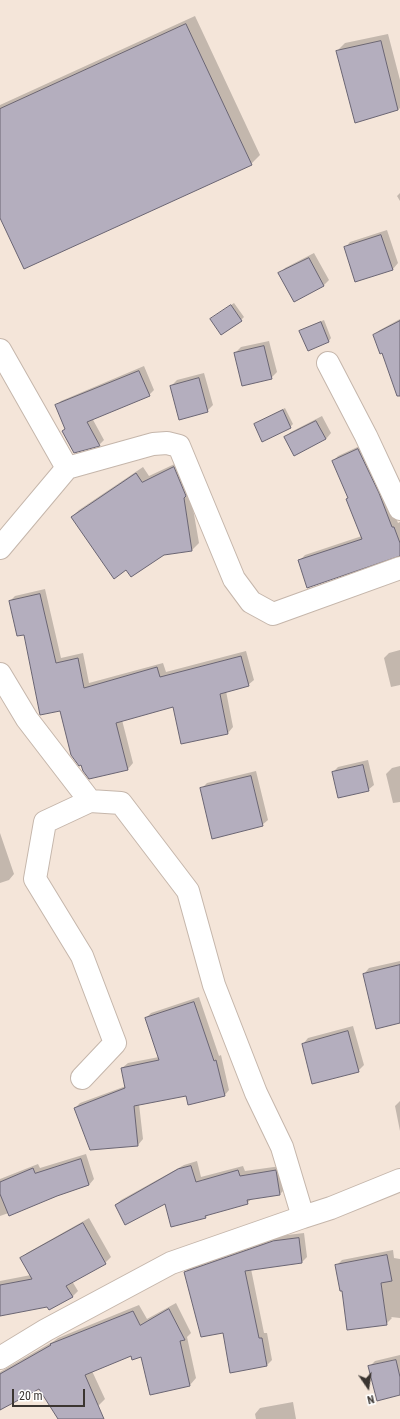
<!DOCTYPE html>
<style>
body{margin:0}
#map{position:relative;width:400px;height:1419px;overflow:hidden;background:#f4e5d9;font-family:"Roboto Condensed",sans-serif}
canvas{display:block}
.north{position:absolute;left:348px;top:1367px;width:40px;height:40px;-webkit-text-stroke:3px #fff;paint-order:stroke;rotate:167deg;font-size:11px;font-weight:700;line-height:16px;text-align:center;color:#3b3531}
.north::after{content:'';display:block;margin:auto;width:14px;height:18px;background:#3b3531;clip-path:polygon(50% 0,100% 100%,50% 72%,0 100%)}
.scale{position:absolute;left:12px;top:1389px;width:73px;height:18px;box-sizing:border-box;border:2px solid #3b3531;border-top:0;padding-left:5px;font-size:12px;line-height:14px;white-space:nowrap;color:#3b3531;-webkit-text-stroke:3px #fff;paint-order:stroke}
</style>
<div id="map">
<canvas width="400" height="1419"></canvas>
<div class="north">N</div>
<div class="scale">20 m</div>
</div>
<script>
const context = document.querySelector('canvas').getContext('2d');
context.lineJoin = 'round';
function fill(path, color) {
  context.fillStyle = color;
  context.fill(path, 'evenodd');
}
function stroke(path, color, width, dash) {
  context.strokeStyle = color;
  context.lineWidth = width;
  context.lineCap = dash ? 'butt' : 'round';
  context.setLineDash(dash || []);
  context.stroke(path);
}
fill(new Path2D(`
 M 195,16 L 260,155 L 251,164 L 0,215 L 0,105 Z
 M 388,34 L 400,80 L 400,108 L 398,110 L 356,122 L 337,51 L 345,43 Z
 M 400,193 L 400,201 L 397,196 Z
 M 387,230 L 398,263 L 393,269 L 345,248 L 350,242 Z
 M 314,253 L 329,280 L 323,286 L 280,274 L 285,268 Z
 M 234,303 L 244,317 L 241,320 L 211,319 Z
 M 400,319 L 400,368 L 383,352 L 374,335 L 380,330 Z
 M 324,320 L 331,338 L 329,341 L 309,350 L 301,331 L 303,329 Z
 M 269,341 L 277,372 L 271,378 L 235,353 L 241,347 Z
 M 144,366 L 154,390 L 149,395 L 92,418 L 104,440 L 99,445 L 66,428 L 56,406 L 61,401 Z
 M 204,373 L 213,405 L 207,411 L 171,386 L 177,380 Z
 M 285,408 L 293,424 L 290,427 L 255,424 L 258,422 Z
 M 322,416 L 331,433 L 326,439 L 285,437 L 291,432 Z
 M 364,444 L 384,488 L 398,523 L 400,522 L 400,555 L 299,561 L 305,555 L 362,536 L 349,498 L 333,461 L 338,456 Z
 M 181,461 L 190,491 L 199,543 L 192,550 L 164,554 L 126,569 L 72,517 L 79,510 L 143,467 L 149,476 Z
 M 45,589 L 61,658 L 83,653 L 89,683 L 163,663 L 166,672 L 246,651 L 254,680 L 248,685 L 226,691 L 233,727 L 228,733 L 174,706 L 122,720 L 133,763 L 128,769 L 89,778 L 60,710 L 10,601 L 15,596 Z
 M 400,650 L 400,685 L 391,687 L 384,658 L 389,653 Z
 M 368,760 L 374,785 L 368,790 L 333,772 L 338,767 Z
 M 400,766 L 400,802 L 393,803 L 386,774 L 392,768 Z
 M 256,771 L 268,820 L 262,825 L 201,789 L 207,783 Z
 M 0,833 L 14,874 L 9,880 L 0,883 Z
 M 400,961 L 400,1022 L 364,974 L 369,968 Z
 M 199,997 L 219,1056 L 221,1055 L 229,1090 L 224,1096 L 187,1095 L 139,1104 L 143,1139 L 138,1145 L 75,1108 L 80,1103 L 126,1086 L 122,1068 L 128,1063 L 159,1057 L 146,1018 L 151,1013 Z
 M 353,1026 L 364,1065 L 358,1071 L 303,1044 L 308,1038 Z
 M 400,1101 L 400,1131 L 395,1106 Z
 M 86,1154 L 94,1179 L 89,1185 L 0,1216 L 0,1179 L 38,1164 L 40,1168 Z
 M 197,1161 L 201,1177 L 243,1166 L 245,1171 L 281,1166 L 285,1189 L 280,1194 L 253,1198 L 247,1203 L 209,1214 L 205,1218 L 165,1203 L 116,1205 L 121,1200 L 184,1165 Z
 M 89,1218 L 111,1257 L 105,1263 L 72,1281 L 78,1291 L 72,1297 L 48,1306 L 0,1315 L 0,1281 L 31,1275 L 21,1258 L 27,1253 Z
 M 304,1233 L 307,1257 L 302,1262 L 251,1269 L 264,1333 L 267,1333 L 272,1360 L 267,1365 L 223,1332 L 185,1272 L 191,1266 L 279,1236 Z
 M 393,1250 L 394,1258 L 400,1259 L 400,1318 L 391,1317 L 392,1318 L 386,1324 L 342,1290 L 336,1266 L 342,1260 Z
 M 176,1303 L 191,1333 L 187,1337 L 196,1378 L 190,1385 L 142,1355 L 132,1355 L 92,1371 L 105,1399 L 98,1406 L 57,1416 L 39,1387 L 0,1408 L 0,1372 L 54,1341 L 58,1338 L 139,1305 L 147,1319 Z
 M 400,1355 L 400,1393 L 369,1367 L 375,1361 Z
 M 293,1402 L 296,1419 L 256,1419 L 255,1414 L 260,1408 Z`), '#0003');
const building = new Path2D(`
 M 186,24 L 252,165 L 24,269 L 0,218 L 0,109 Z
 M 381,41 L 398,110 L 355,123 L 336,51 Z
 M 381,235 L 393,270 L 355,282 L 344,247 Z
 M 309,258 L 324,286 L 294,302 L 278,273 Z
 M 231,305 L 242,321 L 221,335 L 210,319 Z
 M 400,321 L 400,396 L 397,396 L 382,353 L 380,354 L 373,335 Z
 M 321,322 L 329,342 L 308,351 L 299,331 Z
 M 264,346 L 272,379 L 242,386 L 234,353 Z
 M 139,371 L 150,396 L 87,422 L 100,446 L 74,453 L 62,431 L 65,429 L 55,405 Z
 M 199,378 L 208,412 L 179,420 L 170,386 Z
 M 283,410 L 291,428 L 262,442 L 254,424 Z
 M 316,421 L 326,439 L 294,456 L 284,437 Z
 M 358,449 L 379,493 L 392,527 L 394,527 L 400,543 L 400,556 L 307,588 L 298,560 L 362,539 L 346,499 L 348,498 L 332,461 Z
 M 174,467 L 186,496 L 184,498 L 192,551 L 164,555 L 131,577 L 126,570 L 114,579 L 71,517 L 136,473 L 142,482 Z
 M 40,594 L 56,663 L 78,658 L 84,688 L 157,667 L 160,677 L 241,656 L 249,686 L 220,694 L 228,734 L 181,744 L 173,707 L 116,723 L 128,770 L 89,779 L 83,771 L 81,765 L 79,766 L 71,755 L 60,711 L 40,715 L 24,635 L 17,636 L 9,601 Z
 M 363,765 L 369,791 L 338,798 L 332,772 Z
 M 251,776 L 263,826 L 212,839 L 200,788 Z
 M 400,965 L 400,1023 L 376,1029 L 363,974 Z
 M 194,1002 L 214,1061 L 216,1060 L 225,1096 L 188,1105 L 186,1096 L 134,1106 L 138,1146 L 90,1150 L 74,1108 L 125,1088 L 121,1068 L 159,1060 L 145,1018 Z
 M 348,1031 L 359,1072 L 312,1084 L 302,1044 Z
 M 81,1159 L 89,1185 L 57,1196 L 9,1216 L 0,1194 L 0,1182 L 33,1168 L 35,1173 Z
 M 191,1166 L 196,1182 L 238,1170 L 240,1176 L 276,1170 L 280,1195 L 247,1200 L 248,1204 L 205,1216 L 206,1218 L 171,1227 L 165,1204 L 125,1225 L 115,1205 L 178,1169 Z
 M 83,1223 L 106,1264 L 66,1286 L 73,1297 L 49,1310 L 47,1307 L 0,1316 L 0,1285 L 32,1279 L 20,1258 Z
 M 299,1238 L 302,1263 L 245,1271 L 259,1338 L 262,1338 L 267,1366 L 230,1373 L 223,1333 L 201,1337 L 184,1272 L 273,1241 Z
 M 387,1255 L 392,1281 L 381,1283 L 387,1325 L 347,1330 L 342,1291 L 340,1291 L 335,1265 Z
 M 169,1309 L 185,1340 L 180,1341 L 190,1386 L 150,1395 L 141,1357 L 132,1360 L 131,1356 L 85,1375 L 104,1419 L 58,1419 L 39,1389 L 0,1410 L 0,1374 L 51,1345 L 50,1344 L 133,1311 L 140,1325 Z
 M 396,1360 L 400,1377 L 400,1395 L 377,1401 L 368,1366 Z`);
fill(building, '#b4aebe');
stroke(building, '#6a6573', 1);
const street = new Path2D(`
 M 0,350 L 67,468 L 0,548
 M 328,363 L 366,436 L 400,509
 M 67,468 L 153,444 L 167,443 L 179,446 L 234,579 L 251,602 L 273,614 L 400,568
 M 0,674 L 27,719 L 90,801 L 45,822 L 35,879 L 82,956 L 115,1043 L 82,1078
 M 303,1217 L 331,1208 L 400,1180
 M 0,1358 L 46,1330 L 171,1263 L 303,1217 L 282,1147 L 256,1093 L 214,985 L 188,891 L 121,803 L 90,801`);
stroke(street, '#c5b6ab', 24);
stroke(street, '#fff', 22);
</script>
